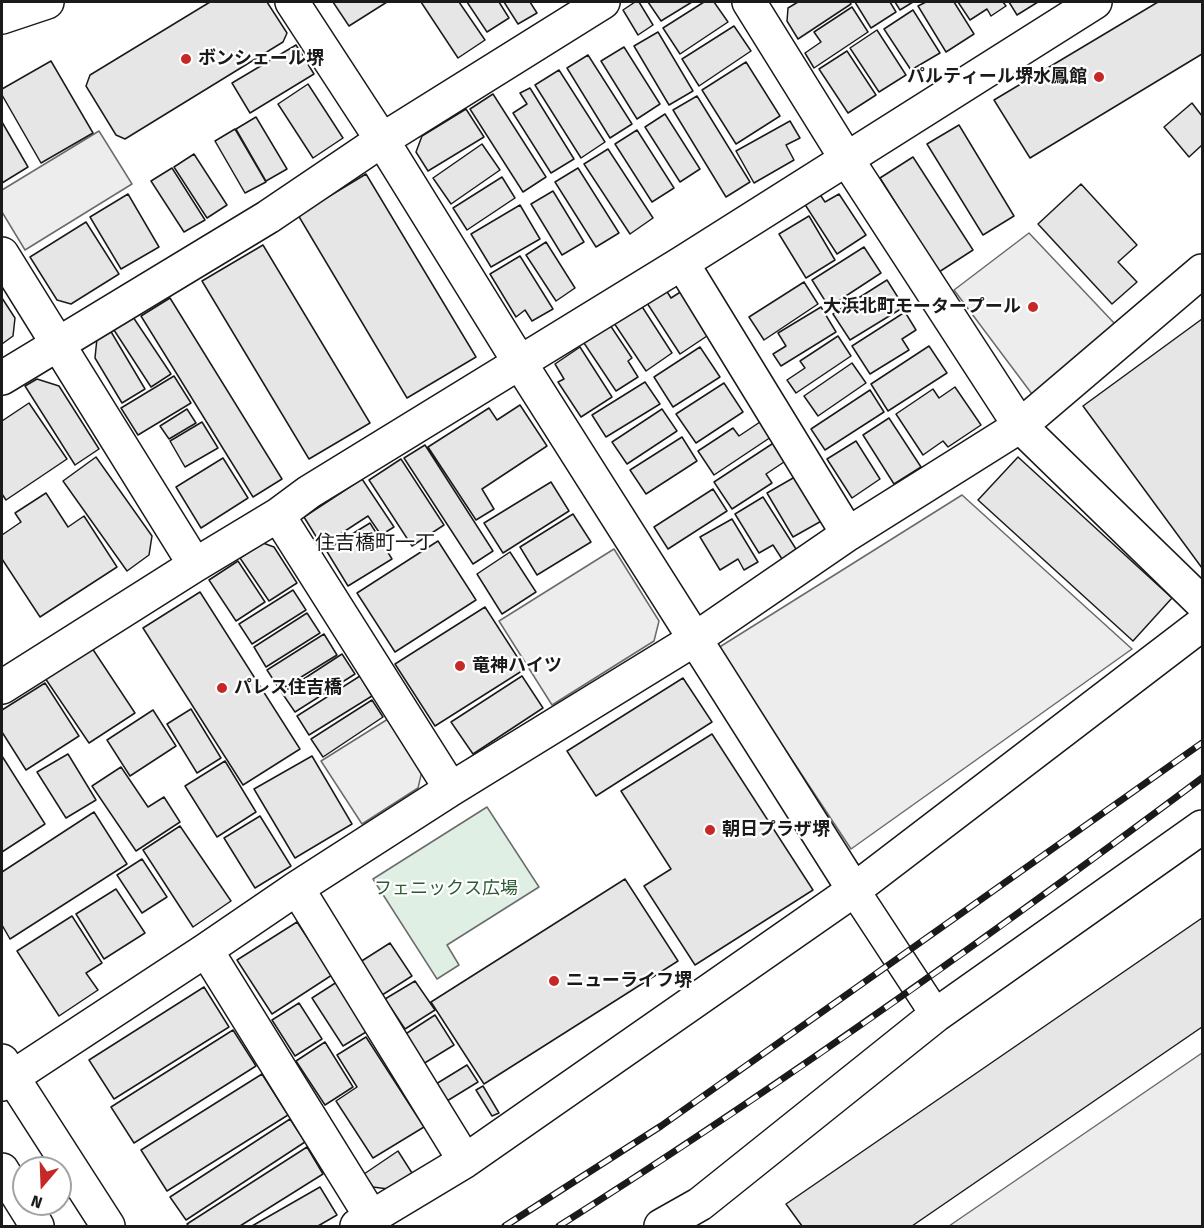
<!DOCTYPE html>
<meta charset="utf-8">
<style>
body{margin:0}
#map{position:relative;width:1204px;height:1228px;overflow:hidden;background:#fff;font-family:"Fira Sans",sans-serif}
canvas{display:block}
.frame{position:absolute;inset:0;border:3px solid #1a1a1a;pointer-events:none}
.north{position:absolute;left:12px;top:1156px;width:60px;height:60px;box-sizing:border-box;background:#fff;border:2px solid #a3a3a3;border-radius:50%;rotate:199deg;font-size:16px;font-weight:700;line-height:24px;text-align:center;color:#1a1a1a}
.north::after{content:'';display:block;margin:auto;width:21px;height:27px;background:#c62828;clip-path:polygon(50% 0,100% 100%,50% 72%,0 100%)}
</style>
<div id="map">
<canvas width="1204" height="1228"></canvas>
<div class="frame"></div>
<div class="north">N</div>
</div>
<script>
const context = document.querySelector('canvas').getContext('2d');
context.lineJoin = 'round';
function fill(path, color) {
  context.fillStyle = color;
  context.fill(path, 'evenodd');
}
function stroke(path, color, width, dash) {
  context.strokeStyle = color;
  context.lineWidth = width;
  context.lineCap = dash ? 'butt' : 'round';
  context.setLineDash(dash || []);
  context.stroke(path);
}
function label(font, color, halo, rows, align = 'center') {
  context.font = font + ' "Fira Sans","Noto Sans JP",sans-serif';
  context.lineWidth = 4.5;
  context.setLineDash([]);
  context.textBaseline = 'middle';
  context.strokeStyle = halo;
  context.fillStyle = color;
  for (const [text, x, y, turn = 0] of rows) {
    context.save();
    context.translate(x, y);
    context.rotate((+turn || 0) * Math.PI / 180);
    context.textAlign = isNaN(turn) ? turn : align;
    if (halo) context.strokeText(text, 0, 0);
    context.fillText(text, 0, 0);
    context.restore();
  }
}
const green = new Path2D(`
 M 487,807 L 539,887 L 447,945 L 459,965 L 437,979 L 373,879 Z`);
fill(green, '#e0efe3');
stroke(green, '#6a6a6a', 1.5);
const parking = new Path2D(`
 M 99,131 L 132,184 L 25,250 L 2,212 L 2,190 Z
 M 1029,233 L 1115,324 L 1035,398 L 954,290 Z
 M 962,495 L 1132,649 L 851,849 L 718,648 Z
 M 614,549 L 659,621 L 654,641 L 552,705 L 499,621 Z
 M 388,719 L 422,771 L 418,788 L 362,824 L 321,761 Z
 M 1202,1053 L 1202,1226 L 949,1226 Z`);
fill(parking, '#ededed');
stroke(parking, '#6a6a6a', 1.5);
const building = new Path2D(`
 M 210,2 L 267,2 L 287,33 L 283,42 L 125,139 L 116,135 L 86,86 L 90,75 Z
 M 333,2 L 387,2 L 349,26 Z
 M 421,2 L 459,2 L 485,40 L 458,58 Z
 M 467,2 L 499,2 L 509,18 L 487,32 Z
 M 504,2 L 530,2 L 537,13 L 518,24 Z
 M 635,2 L 639,2 L 653,25 L 638,35 L 623,10 Z
 M 648,2 L 692,2 L 661,21 Z
 M 704,2 L 714,2 L 728,22 L 680,54 L 663,28 Z
 M 798,2 L 850,2 L 851,4 L 798,39 L 787,21 L 788,8 Z
 M 855,2 L 890,2 L 896,12 L 871,28 Z
 M 895,2 L 913,2 L 900,10 Z
 M 926,2 L 954,2 L 974,34 L 946,52 L 918,6 Z
 M 958,2 L 1003,2 L 1006,6 L 991,16 L 987,9 L 970,20 Z
 M 1009,2 L 1038,2 L 1017,15 Z
 M 1158,2 L 1202,2 L 1202,54 L 1030,158 L 994,100 Z
 M 852,7 L 868,32 L 814,68 L 805,53 L 821,42 L 814,32 Z
 M 913,10 L 940,53 L 911,70 L 884,29 Z
 M 734,26 L 751,51 L 699,86 L 682,59 Z
 M 877,30 L 906,75 L 879,92 L 850,48 Z
 M 658,32 L 693,91 L 669,105 L 634,46 Z
 M 296,45 L 314,74 L 250,113 L 232,83 Z
 M 624,47 L 660,104 L 637,119 L 601,61 Z
 M 847,51 L 876,95 L 848,113 L 819,69 Z
 M 588,55 L 632,124 L 610,138 L 567,68 Z
 M 51,61 L 93,133 L 41,163 L 2,95 L 2,89 Z
 M 746,62 L 780,116 L 736,144 L 702,90 Z
 M 559,70 L 605,142 L 581,158 L 535,85 Z
 M 308,84 L 343,138 L 313,158 L 278,104 Z
 M 530,88 L 574,159 L 551,173 L 513,113 L 527,104 L 520,93 Z
 M 493,94 L 546,177 L 523,192 L 470,109 Z
 M 697,96 L 750,182 L 726,197 L 673,110 Z
 M 1192,103 L 1202,116 L 1202,145 L 1189,157 L 1164,127 Z
 M 466,109 L 484,137 L 428,171 L 416,152 L 422,136 Z
 M 665,114 L 700,169 L 680,182 L 645,127 Z
 M 256,117 L 287,169 L 266,181 L 236,129 Z
 M 790,121 L 800,138 L 786,145 L 794,160 L 754,183 L 736,151 Z
 M 2,122 L 28,167 L 2,183 Z
 M 959,125 L 1014,216 L 983,235 L 927,144 Z
 M 235,129 L 266,182 L 245,193 L 215,141 Z
 M 637,130 L 674,188 L 652,202 L 615,144 Z
 M 482,144 L 500,170 L 451,204 L 433,178 Z
 M 608,149 L 653,218 L 630,234 L 584,164 Z
 M 194,154 L 227,205 L 207,218 L 174,167 Z
 M 913,157 L 973,250 L 939,272 L 880,178 Z
 M 172,168 L 205,220 L 184,232 L 151,181 Z
 M 578,168 L 619,233 L 596,247 L 555,182 Z
 M 366,174 L 476,357 L 407,398 L 298,215 Z
 M 502,177 L 515,198 L 467,230 L 453,208 Z
 M 1081,184 L 1137,245 L 1118,262 L 1137,282 L 1112,304 L 1038,224 Z
 M 553,191 L 584,242 L 562,255 L 531,204 Z
 M 819,193 L 825,202 L 839,194 L 866,235 L 837,254 L 804,203 Z
 M 128,194 L 159,247 L 121,269 L 90,217 Z
 M 520,205 L 540,239 L 491,267 L 471,234 Z
 M 809,216 L 835,260 L 806,278 L 779,234 Z
 M 86,222 L 119,274 L 71,304 L 57,300 L 30,257 Z
 M 546,242 L 575,288 L 556,301 L 526,255 Z
 M 263,245 L 370,423 L 309,459 L 202,281 Z
 M 864,247 L 881,273 L 829,307 L 812,280 Z
 M 520,256 L 553,309 L 532,321 L 525,310 L 516,317 L 490,274 Z
 M 887,280 L 904,307 L 850,340 L 833,314 Z
 M 804,282 L 818,304 L 764,340 L 749,317 Z
 M 666,290 L 671,298 L 682,291 L 710,334 L 680,354 L 647,303 Z
 M 2,298 L 15,318 L 13,336 L 2,344 Z
 M 170,298 L 282,479 L 253,497 L 141,316 Z
 M 641,305 L 672,353 L 646,371 L 614,323 Z
 M 821,307 L 836,332 L 781,366 L 773,354 L 786,346 L 778,333 Z
 M 905,312 L 916,330 L 902,339 L 909,350 L 870,374 L 852,346 Z
 M 133,317 L 171,374 L 151,387 L 114,330 Z
 M 1202,319 L 1202,568 L 1083,406 Z
 M 610,325 L 632,358 L 628,361 L 638,377 L 616,391 L 584,343 Z
 M 110,330 L 145,389 L 122,403 L 95,358 L 97,338 Z
 M 838,336 L 851,356 L 796,393 L 787,380 L 805,368 L 800,361 Z
 M 929,346 L 947,373 L 888,411 L 871,384 Z
 M 580,347 L 612,397 L 581,417 L 558,382 L 564,379 L 555,364 Z
 M 700,347 L 720,377 L 673,407 L 654,377 Z
 M 852,363 L 866,383 L 818,416 L 804,396 Z
 M 174,376 L 191,403 L 138,435 L 121,408 Z
 M 37,379 L 59,386 L 99,449 L 75,465 L 25,386 Z
 M 645,382 L 660,404 L 606,437 L 592,415 Z
 M 724,383 L 743,412 L 696,443 L 676,414 Z
 M 955,387 L 981,425 L 948,447 L 943,441 L 923,455 L 896,414 L 933,389 L 939,398 Z
 M 870,390 L 884,412 L 825,450 L 811,429 Z
 M 29,403 L 67,459 L 6,500 L 2,494 L 2,421 Z
 M 520,405 L 547,446 L 482,489 L 494,509 L 476,520 L 428,447 L 489,408 L 497,420 Z
 M 187,409 L 196,423 L 169,439 L 160,426 Z
 M 662,409 L 677,431 L 627,464 L 612,442 Z
 M 889,418 L 921,467 L 894,484 L 863,435 Z
 M 202,422 L 218,448 L 185,467 L 170,441 Z
 M 760,422 L 771,437 L 714,475 L 698,451 L 733,428 L 739,436 Z
 M 682,437 L 697,461 L 646,494 L 630,470 Z
 M 856,441 L 880,479 L 852,498 L 827,459 Z
 M 775,442 L 787,460 L 766,474 L 772,483 L 732,509 L 714,482 Z
 M 425,445 L 493,551 L 473,564 L 404,458 Z
 M 96,457 L 152,536 L 149,555 L 127,571 L 63,481 Z
 M 1018,457 L 1172,598 L 1133,641 L 978,500 Z
 M 223,458 L 248,498 L 201,528 L 176,487 Z
 M 401,459 L 444,525 L 412,546 L 369,480 Z
 M 800,474 L 825,519 L 793,537 L 767,493 Z
 M 362,479 L 394,527 L 381,535 L 368,516 L 322,546 L 304,517 Z
 M 551,482 L 569,511 L 503,553 L 484,523 Z
 M 713,489 L 727,511 L 668,549 L 654,527 Z
 M 46,493 L 68,527 L 84,516 L 117,567 L 40,617 L 2,559 L 2,535 L 21,522 L 15,513 Z
 M 763,497 L 796,549 L 782,559 L 773,545 L 759,553 L 735,514 Z
 M 573,514 L 591,542 L 537,575 L 520,547 Z
 M 732,519 L 758,562 L 744,570 L 738,559 L 720,570 L 700,537 Z
 M 370,523 L 392,559 L 348,586 L 326,550 Z
 M 438,541 L 476,600 L 395,652 L 357,593 Z
 M 263,543 L 274,547 L 297,583 L 269,601 L 240,558 Z
 M 510,552 L 536,592 L 502,614 L 477,574 Z
 M 238,561 L 265,602 L 236,621 L 209,580 Z
 M 293,590 L 306,610 L 252,644 L 239,624 Z
 M 200,592 L 300,749 L 243,785 L 143,628 Z
 M 485,607 L 525,669 L 435,726 L 395,664 Z
 M 307,613 L 320,633 L 266,667 L 254,647 Z
 M 324,634 L 337,655 L 280,690 L 267,670 Z
 M 92,648 L 135,713 L 89,743 L 45,678 Z
 M 342,654 L 355,674 L 295,712 L 282,693 Z
 M 360,676 L 372,696 L 309,735 L 297,716 Z
 M 522,676 L 543,708 L 473,754 L 451,722 Z
 M 683,678 L 712,722 L 596,796 L 567,751 Z
 M 45,683 L 79,736 L 26,770 L 2,732 L 2,710 Z
 M 372,700 L 383,717 L 323,757 L 311,739 Z
 M 191,709 L 221,758 L 197,773 L 167,724 Z
 M 153,710 L 176,746 L 130,776 L 107,740 Z
 M 712,734 L 813,890 L 695,965 L 644,886 L 671,869 L 621,791 Z
 M 68,754 L 96,800 L 66,818 L 37,772 Z
 M 2,756 L 45,824 L 2,852 Z
 M 312,756 L 352,824 L 295,858 L 254,789 Z
 M 225,761 L 256,812 L 217,837 L 185,786 Z
 M 121,767 L 148,807 L 164,797 L 180,822 L 136,851 L 92,786 Z
 M 94,812 L 127,864 L 10,939 L 2,925 L 2,872 Z
 M 260,816 L 291,866 L 255,888 L 224,838 Z
 M 180,826 L 231,901 L 193,927 L 143,850 Z
 M 142,859 L 167,897 L 142,913 L 117,875 Z
 M 625,879 L 678,961 L 484,1084 L 431,1002 Z
 M 116,889 L 145,933 L 104,959 L 76,914 Z
 M 72,916 L 102,963 L 86,973 L 98,990 L 59,1016 L 17,951 Z
 M 1202,918 L 1202,1027 L 912,1226 L 802,1226 L 786,1204 Z
 M 297,922 L 332,975 L 272,1014 L 237,960 Z
 M 390,943 L 412,976 L 379,997 L 357,964 Z
 M 340,980 L 371,1029 L 343,1046 L 312,998 Z
 M 415,981 L 435,1010 L 405,1029 L 385,999 Z
 M 204,987 L 229,1027 L 114,1099 L 89,1060 Z
 M 299,1003 L 322,1039 L 295,1056 L 272,1020 Z
 M 435,1015 L 454,1045 L 423,1064 L 404,1035 Z
 M 233,1030 L 256,1066 L 134,1143 L 111,1107 Z
 M 366,1037 L 424,1127 L 373,1158 L 336,1101 L 357,1087 L 337,1055 Z
 M 325,1042 L 353,1087 L 325,1105 L 296,1061 Z
 M 467,1065 L 478,1082 L 447,1101 L 436,1084 Z
 M 262,1074 L 288,1115 L 167,1191 L 141,1150 Z
 M 483,1086 L 499,1113 L 492,1116 L 476,1090 Z
 M 290,1119 L 305,1142 L 186,1220 L 170,1197 Z
 M 307,1147 L 323,1174 L 240,1226 L 189,1226 L 187,1224 Z
 M 398,1151 L 412,1173 L 388,1189 L 373,1187 L 364,1174 Z
 M 320,1187 L 337,1215 L 318,1226 L 252,1226 Z`);
fill(building, '#e6e6e6');
stroke(building, '#1a1a1a', 1.5);
const pedestrian = new Path2D(`
 M 854,890 L 936,1015`);
const minor = new Path2D(`
 M 292,2 L 382,140 L 520,363 L 854,890
 M 749,2 L 846,158 L 1020,426 L 1202,603
 M 2,254 L 195,565
 M 682,263 L 848,534
 M 2,378 L 268,217 L 382,140 L 603,2
 M 278,515 L 451,789
 M 2,687 L 195,565 L 278,515 L 309,492 L 682,263 L 1095,2
 M 297,888 L 465,1161
 M 206,950 L 372,1218
 M 2,1084 L 206,950 L 297,888 L 451,789 L 695,639 L 848,534 L 1020,426 L 1202,271
 M 357,1226 L 465,1161 L 854,890 L 1202,624
 M 661,1226 L 700,1204 L 936,1015 L 1202,827`);
const tertiary = new Path2D(`
 M 2,17 L 47,2`);
const trunk = new Path2D(`
 M 2,1061 L 108,1226
 M 2,1170 L 37,1226`);
stroke(pedestrian, '#1a1a1a', 33);
stroke(minor, '#1a1a1a', 36);
stroke(tertiary, '#1a1a1a', 36);
stroke(trunk, '#1a1a1a', 36);
stroke(pedestrian, '#fff', 30);
stroke(minor, '#fff', 33);
stroke(tertiary, '#fff', 33);
stroke(trunk, '#fff', 33);
const rail = new Path2D(`
 M 505,1226 L 661,1126 L 1202,743
 M 559,1226 C 779,1087 993,934 1202,778`);
stroke(rail, '#1a1a1a', 7);
stroke(rail, '#fff', 4.5, [14]);
for (const [x, y, r, color] of [
 [186,59,6,"#c62828"],
 [1099,77,6,"#c62828"],
 [1033,307,6,"#c62828"],
 [460,666,6,"#c62828"],
 [222,688,6,"#c62828"],
 [710,830,6,"#c62828"],
 [554,981,6,"#c62828"]
]) {
  const dot = new Path2D();
  dot.arc(x, y, r, 0, 2 * Math.PI);
  context.fillStyle = color;
  context.fill(dot);
  stroke(dot, '#fff', 2);
}
label('bold 18px', '#1a1a1a', '#fff', [
 ["ボンシェール堺",198,59],
 ["パルティール堺水鳳館",1087,77,"right"],
 ["大浜北町モータープール",1021,307,"right"],
 ["竜神ハイツ",472,666],
 ["パレス住吉橋",234,688],
 ["朝日プラザ堺",722,830],
 ["ニューライフ堺",566,981]
], 'left');
label('18px', '#2b5a34', '#fff', [
 ["フェニックス広場",446,889]
]);
label('20px', '#1a1a1a', '#fff', [
 ["住吉橋町一丁",375,543]
]);
</script>
